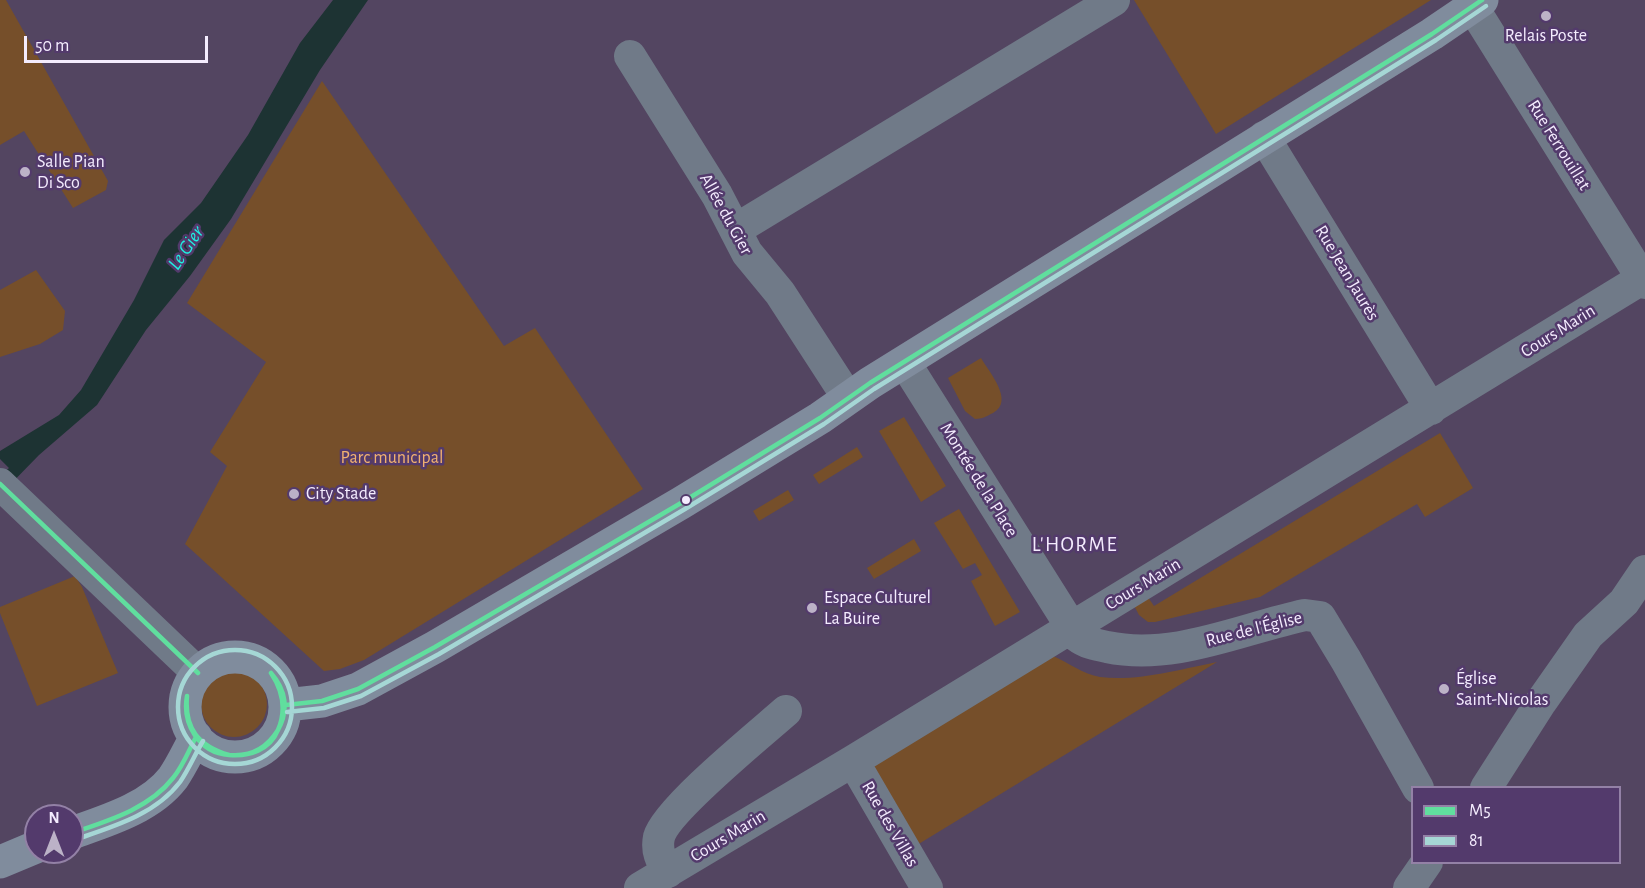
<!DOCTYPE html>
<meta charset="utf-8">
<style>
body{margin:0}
#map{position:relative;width:1645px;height:888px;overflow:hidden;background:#534561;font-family:"Alegreya Sans",sans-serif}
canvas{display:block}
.legend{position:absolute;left:1411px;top:786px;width:210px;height:78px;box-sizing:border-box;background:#533a6c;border:2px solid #9381a6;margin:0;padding:8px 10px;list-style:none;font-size:18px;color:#f4ecfe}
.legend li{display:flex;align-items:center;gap:12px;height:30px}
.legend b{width:30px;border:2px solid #9381a6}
.north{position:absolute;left:24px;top:804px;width:60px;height:60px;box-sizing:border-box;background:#533a6c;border:2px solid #9381a6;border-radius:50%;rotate:0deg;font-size:16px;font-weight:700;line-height:24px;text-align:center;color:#f4ecfe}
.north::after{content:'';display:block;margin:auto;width:21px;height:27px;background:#bcb2c7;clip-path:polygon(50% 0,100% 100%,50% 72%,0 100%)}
.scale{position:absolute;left:24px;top:36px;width:184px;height:27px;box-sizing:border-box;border:3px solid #f4ecfe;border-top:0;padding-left:8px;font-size:18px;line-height:21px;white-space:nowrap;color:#f4ecfe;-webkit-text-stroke:4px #533a6c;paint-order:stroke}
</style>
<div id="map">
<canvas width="1645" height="888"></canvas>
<ul class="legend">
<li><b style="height:8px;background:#60de9e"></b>M5</li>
<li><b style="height:8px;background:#a5d7d5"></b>81</li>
</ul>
<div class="north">N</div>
<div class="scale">50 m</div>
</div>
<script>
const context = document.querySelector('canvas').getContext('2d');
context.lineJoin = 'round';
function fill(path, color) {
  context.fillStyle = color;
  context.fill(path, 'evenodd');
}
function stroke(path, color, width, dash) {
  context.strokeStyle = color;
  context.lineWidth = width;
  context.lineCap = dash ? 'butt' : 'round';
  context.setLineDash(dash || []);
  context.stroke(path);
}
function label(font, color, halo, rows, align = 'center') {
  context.font = font + ' "Alegreya Sans",sans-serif';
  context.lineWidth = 5;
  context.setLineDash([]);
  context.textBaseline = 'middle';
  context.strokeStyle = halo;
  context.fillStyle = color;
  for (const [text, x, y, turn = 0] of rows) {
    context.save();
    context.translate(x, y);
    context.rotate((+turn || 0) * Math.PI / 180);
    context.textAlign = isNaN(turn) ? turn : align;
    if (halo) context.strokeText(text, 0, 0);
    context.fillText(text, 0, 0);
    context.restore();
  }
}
fill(new Path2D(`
 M 0,0 L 6,0 L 108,181 L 106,190 L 73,208 L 24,131 L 0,145 Z
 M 1134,0 L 1431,0 L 1216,134 Z
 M 322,81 L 504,346 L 535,328 L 643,489 L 364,660 L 340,669 L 324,671 L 185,544 L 227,466 L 210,452 L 266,362 L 187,303 Z
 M 36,270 L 65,311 L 63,330 L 40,344 L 0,357 L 0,290 Z
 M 981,358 C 989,372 1015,401 993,413 C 987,416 982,419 975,419 L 965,411 L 948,378 Z
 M 904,417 L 946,486 L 921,502 L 879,431 Z
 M 1440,433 L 1473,488 L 1425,517 L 1417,504 L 1260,597 L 1155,622 L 1148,622 L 1139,615 L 1130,598 L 1143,590 L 1154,606 Z
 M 857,447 L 863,457 L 819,484 L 813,475 Z
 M 788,490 L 794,500 L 759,521 L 753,511 Z
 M 959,509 L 1020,612 L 995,626 L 971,581 L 982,575 L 975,563 L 963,569 L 934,523 Z
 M 914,539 L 921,551 L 874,579 L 867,568 Z
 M 75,576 L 82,587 L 118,673 L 37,706 L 0,613 L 0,607 Z
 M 1053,656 C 1069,663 1083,674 1100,677 C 1136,682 1182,669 1217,662 L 917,845 L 870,767 Z
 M201 704a33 33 0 1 1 66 0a33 33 0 1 1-66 0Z`), '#764f2a');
fill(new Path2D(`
 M 333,0 L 368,0 L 320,70 L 231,219 L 190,276 L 146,330 L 97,405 L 39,455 L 0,495 L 0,476 L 9,468 L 0,459 L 0,451 L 59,415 L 81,390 L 134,300 L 164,240 L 201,203 L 248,135 L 300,43 Z`), '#1d3333');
stroke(new Path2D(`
 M 1472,6 L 1645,283
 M 630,56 L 717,195 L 747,253 L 780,293 L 848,398
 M 1264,137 L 1431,409
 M 735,230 L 1114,0
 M 905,363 L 1077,636 C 1086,643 1096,645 1107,647 C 1174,661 1240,629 1305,615 L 1320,617 L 1346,660 L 1418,788
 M 0,484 L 198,673
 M 853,761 L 927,888
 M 1486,788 L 1541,702 L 1588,635 L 1624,602 L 1645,571
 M 668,872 C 661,860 656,851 659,837 C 666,810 760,734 786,711
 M 640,888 L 853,761 L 1645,277
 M 1409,888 L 1427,862`), '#707a88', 32);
stroke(new Path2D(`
 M185 707a50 50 0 1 1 100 0a50 50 0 1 1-100 0Z
 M 286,705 L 322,701 L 358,689 L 435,647 L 681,503 L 820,418 L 870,383 L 1432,34 L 1482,0
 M 72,833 C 106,821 150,808 173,778 C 182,765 188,751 196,737
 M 0,862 L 36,847`), '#808c9d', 33);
stroke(new Path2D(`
 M 0,484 L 198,673
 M 271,673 C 286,690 289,710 278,730
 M 271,673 C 283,691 287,709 278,730
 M 187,696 C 184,729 199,746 229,755
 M 187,696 C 182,724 199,753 229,755
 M 286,705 L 322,701 L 358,689 L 435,647 L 681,503 L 820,418 L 870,383 L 1432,34 L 1482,0
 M 229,755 C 250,757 267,748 278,730
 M 229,755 C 249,757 270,750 278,730
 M 72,833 C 107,821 149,809 173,778 C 183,766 189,750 196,737`), '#60de9e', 4.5);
stroke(new Path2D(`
 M178 707a57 57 0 1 1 114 0a57 57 0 1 1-114 0Z
 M 287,712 L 324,708 L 361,696 L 439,654 L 685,509 L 824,424 L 874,389 L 1436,40 L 1486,6
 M 74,840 C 112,827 155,815 180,782 C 189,769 195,754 203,741`), '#a5d7d5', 4.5);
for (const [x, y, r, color] of [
 [1546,16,6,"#bcb2c7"],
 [25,172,6,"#bcb2c7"],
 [294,494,6,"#bcb2c7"],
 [686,500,5,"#f4ecfe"],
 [812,608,6,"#bcb2c7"],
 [1444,689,6,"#bcb2c7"]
]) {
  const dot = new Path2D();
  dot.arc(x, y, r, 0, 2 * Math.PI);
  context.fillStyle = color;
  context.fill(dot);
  stroke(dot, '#533a6c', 2);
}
label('18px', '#f4ecfe', '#533a6c', [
 ["Relais Poste",1546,36,"center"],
 ["Salle Pian",37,162],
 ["Di Sco",37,183],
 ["City Stade",306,494],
 ["Espace Culturel",824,598],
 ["La Buire",824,619],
 ["Église",1456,679],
 ["Saint-Nicolas",1456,700]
], 'left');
label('18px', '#f4ecfe', '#533a6c', [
 ["Rue Ferrouillat",1559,145,58],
 ["Allée du Gier",726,214,61],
 ["Rue Jean Jaurès",1347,273,59],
 ["Cours Marin",1558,331,-32],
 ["Montée de la Place",979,480,58],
 ["Cours Marin",1143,584,-31],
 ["Rue de l'Église",1254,629,-14],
 ["Rue des Villas",890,824,60],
 ["Cours Marin",728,836,-31]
]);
label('18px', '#f1b170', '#533a6c', [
 ["Parc municipal",392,458]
]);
label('italic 20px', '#1ff1e1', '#533a6c', [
 ["Le Gier",186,248,-56]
]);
context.letterSpacing = '1.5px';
label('21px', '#f4ecfe', '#533a6c', [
 ["L'HORME",1075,545]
]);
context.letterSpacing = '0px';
</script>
